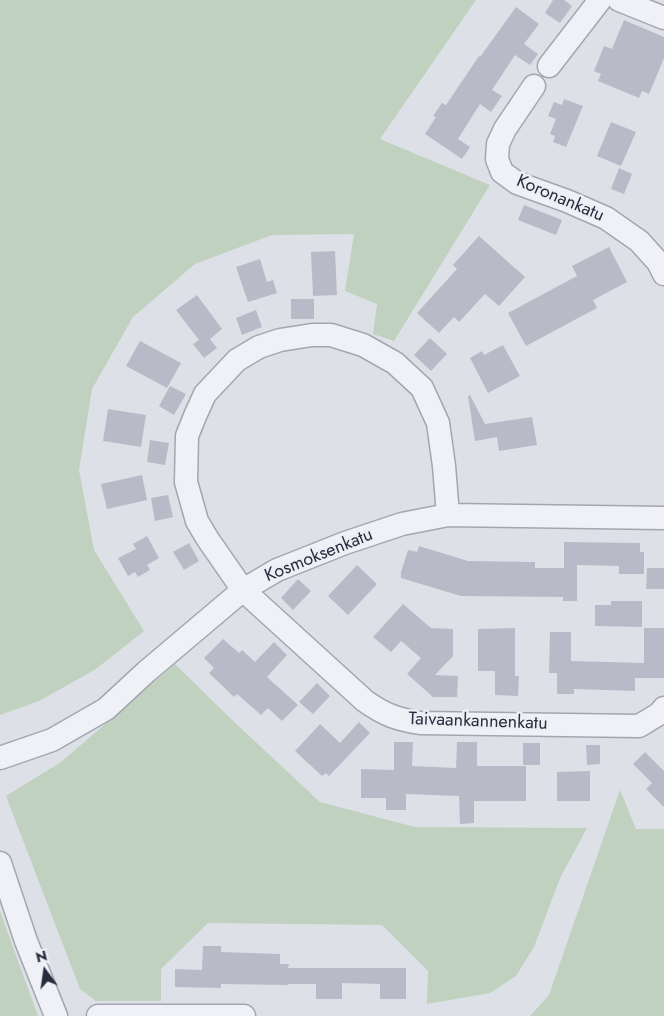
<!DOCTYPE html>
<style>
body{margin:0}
#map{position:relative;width:664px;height:1016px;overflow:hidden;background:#dee0e7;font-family:Jost,sans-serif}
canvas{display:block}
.north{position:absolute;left:20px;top:946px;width:50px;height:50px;-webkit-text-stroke:4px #edeff5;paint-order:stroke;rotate:346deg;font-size:14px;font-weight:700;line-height:20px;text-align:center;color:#272c3e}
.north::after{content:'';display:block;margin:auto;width:18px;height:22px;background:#272c3e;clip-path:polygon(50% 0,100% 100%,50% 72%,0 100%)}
</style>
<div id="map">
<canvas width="664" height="1016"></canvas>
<div class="north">N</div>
</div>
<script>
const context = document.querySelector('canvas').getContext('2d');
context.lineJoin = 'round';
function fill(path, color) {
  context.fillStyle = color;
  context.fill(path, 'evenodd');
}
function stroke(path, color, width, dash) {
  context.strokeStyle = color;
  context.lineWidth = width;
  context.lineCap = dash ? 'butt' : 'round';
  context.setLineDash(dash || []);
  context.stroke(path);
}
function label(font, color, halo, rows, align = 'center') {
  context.font = font + ' Jost,sans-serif';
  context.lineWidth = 5;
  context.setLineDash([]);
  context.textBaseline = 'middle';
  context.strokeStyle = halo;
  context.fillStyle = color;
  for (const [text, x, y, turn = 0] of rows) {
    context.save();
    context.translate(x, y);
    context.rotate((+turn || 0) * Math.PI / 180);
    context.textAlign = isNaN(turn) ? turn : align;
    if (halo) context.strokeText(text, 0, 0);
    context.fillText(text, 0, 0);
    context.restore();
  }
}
fill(new Path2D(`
 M 0,0 L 476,0 L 380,139 L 490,185 L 394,341 L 373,334 L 377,304 L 345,291 L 354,234 L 272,235 L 195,264 L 133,317 L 92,389 L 79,470 L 94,550 L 144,631 L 96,669 L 39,701 L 0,715 Z
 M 175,664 L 231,719 L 320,802 L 415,827 L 587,828 L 560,878 L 534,947 L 516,976 L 490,993 L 427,1004 L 428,971 L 382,925 L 208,923 L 161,969 L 161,1001 L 96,1001 L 80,989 L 6,796 L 61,762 Z
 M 620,790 L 636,829 L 664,829 L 664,1016 L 530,1016 L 549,995 Z
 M 0,911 L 38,1016 L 0,1016 Z`), '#c1d1bf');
fill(new Path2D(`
 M 553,0 L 564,0 L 572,6 L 560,23 L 545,13 Z
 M 516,7 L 539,24 L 524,44 L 538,54 L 530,65 L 515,55 L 492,90 L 502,96 L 491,112 L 480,104 L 458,139 L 470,147 L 462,159 L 425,134 L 436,117 L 433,116 L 442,103 L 446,105 L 479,56 L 480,57 Z
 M 624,20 L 664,37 L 664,58 L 649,94 L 642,91 L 639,98 L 598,81 L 601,74 L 594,71 L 604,46 L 612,49 Z
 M 564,99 L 583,106 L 566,147 L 553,142 L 555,136 L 550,134 L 556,119 L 548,116 L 554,102 L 562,105 Z
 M 611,122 L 636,132 L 621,166 L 597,156 Z
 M 619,168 L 632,174 L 624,194 L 611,189 Z
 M 524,205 L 562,220 L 556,235 L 518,220 Z
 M 479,236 L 525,277 L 499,306 L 485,294 L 459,322 L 454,317 L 439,333 L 417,313 L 457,269 L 453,265 Z
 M 609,247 L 627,282 L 593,300 L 597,308 L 526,346 L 508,313 L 577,276 L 572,266 Z
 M 335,251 L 337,295 L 313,296 L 311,252 Z
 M 260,259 L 267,282 L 273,280 L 277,293 L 248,302 L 236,267 Z
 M 197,295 L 222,329 L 210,339 L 217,348 L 204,358 L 193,344 L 199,340 L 176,310 Z
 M 291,299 L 314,299 L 314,319 L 291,319 Z
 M 256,310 L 262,327 L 242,335 L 236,318 Z
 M 430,338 L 447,354 L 431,371 L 414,355 Z
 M 140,341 L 181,363 L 167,388 L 126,366 Z
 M 503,345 L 520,376 L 488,393 L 470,358 L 482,351 L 484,355 Z
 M 170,386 L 186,394 L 174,415 L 159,406 Z
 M 470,395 L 485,424 L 532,417 L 537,445 L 499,451 L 497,437 L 475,441 L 468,396 Z
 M 108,409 L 146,415 L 141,447 L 103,441 Z
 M 150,440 L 169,443 L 165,465 L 147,462 Z
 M 142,475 L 147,500 L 107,509 L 101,484 Z
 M 168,495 L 173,517 L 155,521 L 151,498 Z
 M 147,536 L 159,558 L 147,565 L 150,570 L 138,577 L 135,572 L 128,576 L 118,558 L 136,549 L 133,544 Z
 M 564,542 L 640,543 L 640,552 L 644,552 L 644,574 L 619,574 L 619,566 L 577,565 L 577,601 L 563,601 L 563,597 L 461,596 L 401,578 L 401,572 L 408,550 L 417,552 L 419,546 L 468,561 L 535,562 L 535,568 L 564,568 Z
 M 189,543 L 199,561 L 184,570 L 173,552 Z
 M 357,565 L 377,584 L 348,615 L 328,596 Z
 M 647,568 L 664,568 L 664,589 L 646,589 Z
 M 298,579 L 311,591 L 293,610 L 281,598 Z
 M 611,601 L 642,601 L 642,627 L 595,626 L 595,605 L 611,605 Z
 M 403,604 L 431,628 L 453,629 L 453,656 L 435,675 L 458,676 L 457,697 L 433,697 L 407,674 L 421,658 L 401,641 L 391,652 L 373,637 Z
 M 515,628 L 515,676 L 519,676 L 518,696 L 495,695 L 495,671 L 478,671 L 478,629 Z
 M 644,628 L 664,628 L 664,678 L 635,678 L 635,691 L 574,689 L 574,694 L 557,694 L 557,673 L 549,673 L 550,632 L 571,632 L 571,661 L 644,663 Z
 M 223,639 L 239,653 L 242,650 L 255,662 L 274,642 L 287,655 L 267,677 L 298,705 L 282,721 L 268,708 L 261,715 L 237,694 L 234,697 L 209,673 L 214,668 L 204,658 Z
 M 317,683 L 330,696 L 313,714 L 299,702 Z
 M 359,722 L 370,733 L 329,776 L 326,773 L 322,776 L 295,751 L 320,724 L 340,743 Z
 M 394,742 L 413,742 L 412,766 L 456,768 L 457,742 L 477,742 L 477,766 L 526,766 L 526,801 L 474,801 L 474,823 L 460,824 L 459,796 L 406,794 L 406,810 L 386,810 L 386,798 L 361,798 L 361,769 L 394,770 Z
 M 523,743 L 540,743 L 540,765 L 523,765 Z
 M 586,745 L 600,745 L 600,764 L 587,765 Z
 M 645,752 L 664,771 L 664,807 L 646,789 L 652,783 L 633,764 Z
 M 590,771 L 590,801 L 557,801 L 557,772 Z
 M 203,946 L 221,946 L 221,952 L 280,954 L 280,964 L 289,964 L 288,968 L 406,968 L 406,999 L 380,999 L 380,984 L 342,983 L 342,999 L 316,999 L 316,984 L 288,984 L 288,985 L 221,984 L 221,988 L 175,987 L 175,969 L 202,970 Z`), '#b8bbc7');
const minor = new Path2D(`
 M 619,0 L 664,18
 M 549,66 L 600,0
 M 534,86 L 505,129 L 498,144 L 497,159 L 502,172 L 517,183 L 567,201 L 606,218 L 639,241 L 658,262 L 664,274
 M 448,515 L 444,466 L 438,423 L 422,388 L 395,363 L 363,345 L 331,335 L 312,335 L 280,340 L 259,347 L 237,360 L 205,394 L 195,416 L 187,436 L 186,482 L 197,521 L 207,538 L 243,590 L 365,701 C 385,715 396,719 420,723 L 639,726 L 659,714 L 664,708
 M 0,758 L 52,740 L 106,709 L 146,672 L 243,590 L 277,570 L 345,543 L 402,524 L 448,515 L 664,518
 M 0,863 L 26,941 L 56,1016
 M 98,1016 L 244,1016`);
stroke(minor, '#a3a6b1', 25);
stroke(minor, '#f0f1f6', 22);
label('18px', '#272c3e', '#edeff5', [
 ["Koronankatu",560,199,23],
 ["Kosmoksenkatu",319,556,-22],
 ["Taivaankannenkatu",478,722,2]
]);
</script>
